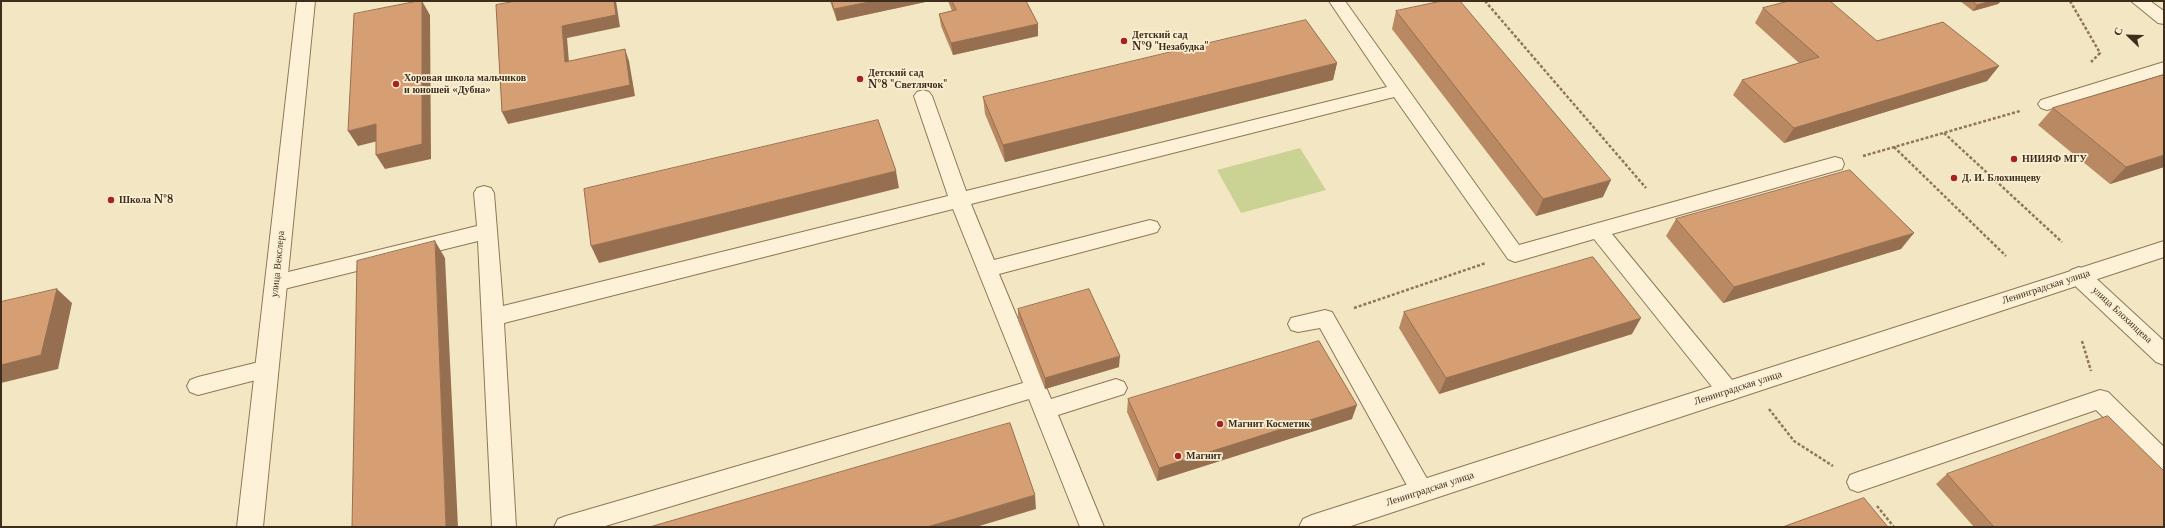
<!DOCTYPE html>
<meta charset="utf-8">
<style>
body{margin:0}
#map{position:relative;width:2165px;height:528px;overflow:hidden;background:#f3e6c2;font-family:"Libre Baskerville",serif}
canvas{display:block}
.frame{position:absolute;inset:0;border:2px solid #3e2d1d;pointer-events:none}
.north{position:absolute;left:2109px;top:16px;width:40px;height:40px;-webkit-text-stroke:3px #faefd3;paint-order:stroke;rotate:293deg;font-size:11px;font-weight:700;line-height:16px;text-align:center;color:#3e2d1d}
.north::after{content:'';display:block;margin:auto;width:14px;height:18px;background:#3e2d1d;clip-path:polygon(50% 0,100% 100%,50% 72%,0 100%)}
</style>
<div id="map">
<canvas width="2165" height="528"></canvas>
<div class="frame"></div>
<div class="north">С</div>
</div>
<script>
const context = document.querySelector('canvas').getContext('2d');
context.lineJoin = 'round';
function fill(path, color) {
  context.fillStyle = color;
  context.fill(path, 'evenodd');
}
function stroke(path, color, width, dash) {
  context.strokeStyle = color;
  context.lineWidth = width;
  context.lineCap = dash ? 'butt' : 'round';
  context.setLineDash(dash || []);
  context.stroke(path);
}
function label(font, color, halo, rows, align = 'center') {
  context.font = font + ' "Libre Baskerville",serif';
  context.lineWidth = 3.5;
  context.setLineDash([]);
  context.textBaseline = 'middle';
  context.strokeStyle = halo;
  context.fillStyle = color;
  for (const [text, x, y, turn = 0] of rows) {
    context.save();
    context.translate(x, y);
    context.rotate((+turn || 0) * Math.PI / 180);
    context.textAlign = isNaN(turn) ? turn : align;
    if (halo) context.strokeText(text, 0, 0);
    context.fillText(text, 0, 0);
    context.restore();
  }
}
fill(new Path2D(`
 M 1300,148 L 1326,190 L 1241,213 L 1217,170 Z`), '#cad394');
const service = new Path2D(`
 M 1329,1 L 1345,1 L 1519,245 L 1835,157 L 1842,159 L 1844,164 L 1842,169 L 1612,234 L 1737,386 L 1740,392 L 1737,398 L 1729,401 L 1721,398 L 1594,239 L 1515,262 L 1508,259 L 1394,97 L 971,204 L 994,260 L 1150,220 L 1157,222 L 1160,227 L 1157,232 L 1150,234 L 999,274 L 1051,399 L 1116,379 L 1124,382 L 1127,388 L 1124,394 L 1058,415 L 1104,527 L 1080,527 L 1029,399 L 602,527 L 554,527 L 558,519 L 566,516 L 1023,383 L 953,209 L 504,323 L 516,527 L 492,527 L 478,241 L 276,291 L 269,289 L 266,283 L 269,277 L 276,275 L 477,226 L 474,193 L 477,188 L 484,186 L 491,188 L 494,193 L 503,306 L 948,196 L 914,96 L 917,92 L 923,90 L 929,92 L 932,96 L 966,191 L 1387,87 Z
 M 2131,1 L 2150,1 L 2164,11 L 2164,24 L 2158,23 Z
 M 2164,62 L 2164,74 L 2047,110 L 2041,108 L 2038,104 L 2041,100 Z
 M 1325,310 L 1332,312 L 1430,484 L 1434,491 L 1430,498 L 1422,501 L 1414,498 L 1320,328 L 1298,332 L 1291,330 L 1288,324 L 1291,318 Z
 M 267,360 L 275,363 L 278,369 L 275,375 L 198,395 L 190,392 L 187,386 L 190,380 L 198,377 Z
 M 2100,390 L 2108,392 L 2164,447 L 2164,472 L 2156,469 L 2096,410 L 1858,492 L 1850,489 L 1847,482 L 1850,475 L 1858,472 Z`);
const minor = new Path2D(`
 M 297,1 L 315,1 L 263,527 L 237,527 Z
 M 2079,267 L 2087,270 L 2164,341 L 2164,365 L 2156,362 L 2071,282 L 2068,276 L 2071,270 Z`);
const tertiary = new Path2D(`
 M 2164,241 L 2164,257 L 1348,527 L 1299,527 L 1303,519 L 1312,515 Z`);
stroke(service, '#907657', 2);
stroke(minor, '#907657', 2);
stroke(tertiary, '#907657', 2);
stroke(new Path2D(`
 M 1485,1 L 1646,188
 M 2070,1 L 2100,53 L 2091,62
 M 1944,133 L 2062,242
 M 1894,147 L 2006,256
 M 1863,156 L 2020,111
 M 1354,308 L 1486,263
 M 2082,341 L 2091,371
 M 1769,409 L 1794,441 L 1833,466
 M 1877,506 L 1894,527`), '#907657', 2.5, [3, 2]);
fill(service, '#fdf2d7');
fill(minor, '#fdf2d7');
fill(tertiary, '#fdf2d7');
fill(new Path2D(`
 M 830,1 L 930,1 L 837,21 Z
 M 948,1 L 1026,1 L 1038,24 L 1038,36 L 953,55 L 941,26 L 939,14 L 952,11 Z
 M 1960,1 L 2001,1 L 1998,4 L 1973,11 Z
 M 1763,8 L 1877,41 L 1999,66 L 1987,81 L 1784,143 L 1733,95 L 1742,80 L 1799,63 L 1755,23 Z
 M 1396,11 L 1603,197 L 1536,216 L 1392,29 Z
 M 1337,63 L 1333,80 L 1005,162 L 985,114 L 983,97 Z
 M 2053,108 L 2164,167 L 2110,184 L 2038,125 Z
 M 1676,219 L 1901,249 L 1723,303 L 1666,236 Z
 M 1018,309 L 1119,367 L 1045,389 L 1018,320 Z
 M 1404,312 L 1632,334 L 1439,394 L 1399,328 Z
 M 1128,399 L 1352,419 L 1157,481 L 1127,412 Z
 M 1947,474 L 2164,527 L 1974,527 L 1936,484 Z`), '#b88963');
fill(new Path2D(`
 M 422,1 L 430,15 L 431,159 L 385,169 L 376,155 Z
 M 614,1 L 616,1 L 620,27 L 567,38 L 570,74 L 565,62 L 562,26 Z
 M 874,1 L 930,1 L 837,21 L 834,9 Z
 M 1991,1 L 2001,1 L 1998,4 L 1973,11 L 1977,5 Z
 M 1038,24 L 1038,36 L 953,55 L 951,43 Z
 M 625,49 L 629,61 L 635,96 L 508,124 L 502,112 Z
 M 1337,63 L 1333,80 L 1005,162 L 1003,145 Z
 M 1999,66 L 1987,81 L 1784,143 L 1794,128 Z
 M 376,124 L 386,139 L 358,146 L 348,131 Z
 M 2164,155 L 2164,167 L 2110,184 L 2126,167 Z
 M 896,171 L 899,188 L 599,263 L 591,246 Z
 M 1611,180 L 1603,197 L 1536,216 L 1543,199 Z
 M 1914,233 L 1901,249 L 1723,303 L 1734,287 Z
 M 435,241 L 445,258 L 458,527 L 446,527 Z
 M 57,289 L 72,303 L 58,369 L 1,383 L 1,365 Z
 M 1641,318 L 1632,334 L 1439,394 L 1446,378 Z
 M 1120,356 L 1119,367 L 1045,389 L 1045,378 Z
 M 1357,405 L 1352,419 L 1157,481 L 1159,468 Z
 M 1035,495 L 1036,509 L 976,527 L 927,527 Z`), '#966f50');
const building = new Path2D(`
 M 418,1 L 422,1 L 422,144 L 376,155 L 376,124 L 348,131 L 354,14 Z
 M 517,1 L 614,1 L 616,15 L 562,26 L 565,62 L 625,49 L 630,85 L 502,112 L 496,5 Z
 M 832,1 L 874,1 L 834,9 Z
 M 952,1 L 1026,1 L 1038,24 L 951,43 L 939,14 L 956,10 Z
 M 1442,1 L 1460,1 L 1611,180 L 1543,199 L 1396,11 Z
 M 1789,1 L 1830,1 L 1877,41 L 1943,22 L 1999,66 L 1794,128 L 1742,80 L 1819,57 L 1763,8 Z
 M 1973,1 L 1991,1 L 1977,5 Z
 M 1306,20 L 1337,63 L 1003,145 L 983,97 Z
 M 2164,75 L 2164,155 L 2126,167 L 2053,108 Z
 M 878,120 L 896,171 L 591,246 L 584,189 Z
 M 1850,170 L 1914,233 L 1734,287 L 1676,219 Z
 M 435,241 L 446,527 L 352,527 L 357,261 Z
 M 1593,257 L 1641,318 L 1446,378 L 1404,312 Z
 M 57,289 L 41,355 L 1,365 L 1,302 Z
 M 1089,289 L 1120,356 L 1045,378 L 1018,309 Z
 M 1319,341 L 1357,405 L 1159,468 L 1128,399 Z
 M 2108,416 L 2164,471 L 2164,527 L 1994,527 L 1947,474 Z
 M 1010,423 L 1035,495 L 927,527 L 650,527 Z
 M 1864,498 L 1888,527 L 1783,527 Z`);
fill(building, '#d69f73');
stroke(building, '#966f50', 1);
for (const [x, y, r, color] of [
 [1124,41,4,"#a6211f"],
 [860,79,4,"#a6211f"],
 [396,84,4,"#a6211f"],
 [2014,159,4,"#a6211f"],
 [1954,178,4,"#a6211f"],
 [111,200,4,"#a6211f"],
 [1220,424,4,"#a6211f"],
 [1178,456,4,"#a6211f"]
]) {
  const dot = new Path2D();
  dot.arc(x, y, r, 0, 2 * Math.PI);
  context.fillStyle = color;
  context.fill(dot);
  stroke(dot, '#faefd3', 1.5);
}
label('bold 10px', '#3e2d1d', '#faefd3', [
 ["Детский сад",1132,35],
 ["№9 \"Незабудка\"",1132,47],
 ["Детский сад",868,73],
 ["№8 \"Светлячок\"",868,85],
 ["Хоровая школа мальчиков",404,78],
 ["и юношей «Дубна»",404,90],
 ["НИИЯФ МГУ",2022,159],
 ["Д. И. Блохинцеву",1962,178],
 ["Школа №8",119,200],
 ["Магнит Косметик",1228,424],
 ["Магнит",1186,456]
], 'left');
label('10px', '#3e2d1d', '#faefd3', [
 ["улица Векслера",278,264,-84],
 ["Ленинградская улица",2046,287,-18],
 ["улица Блохинцева",2122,315,43],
 ["Ленинградская улица",1738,388,-18],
 ["Ленинградская улица",1430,489,-18]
]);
</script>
